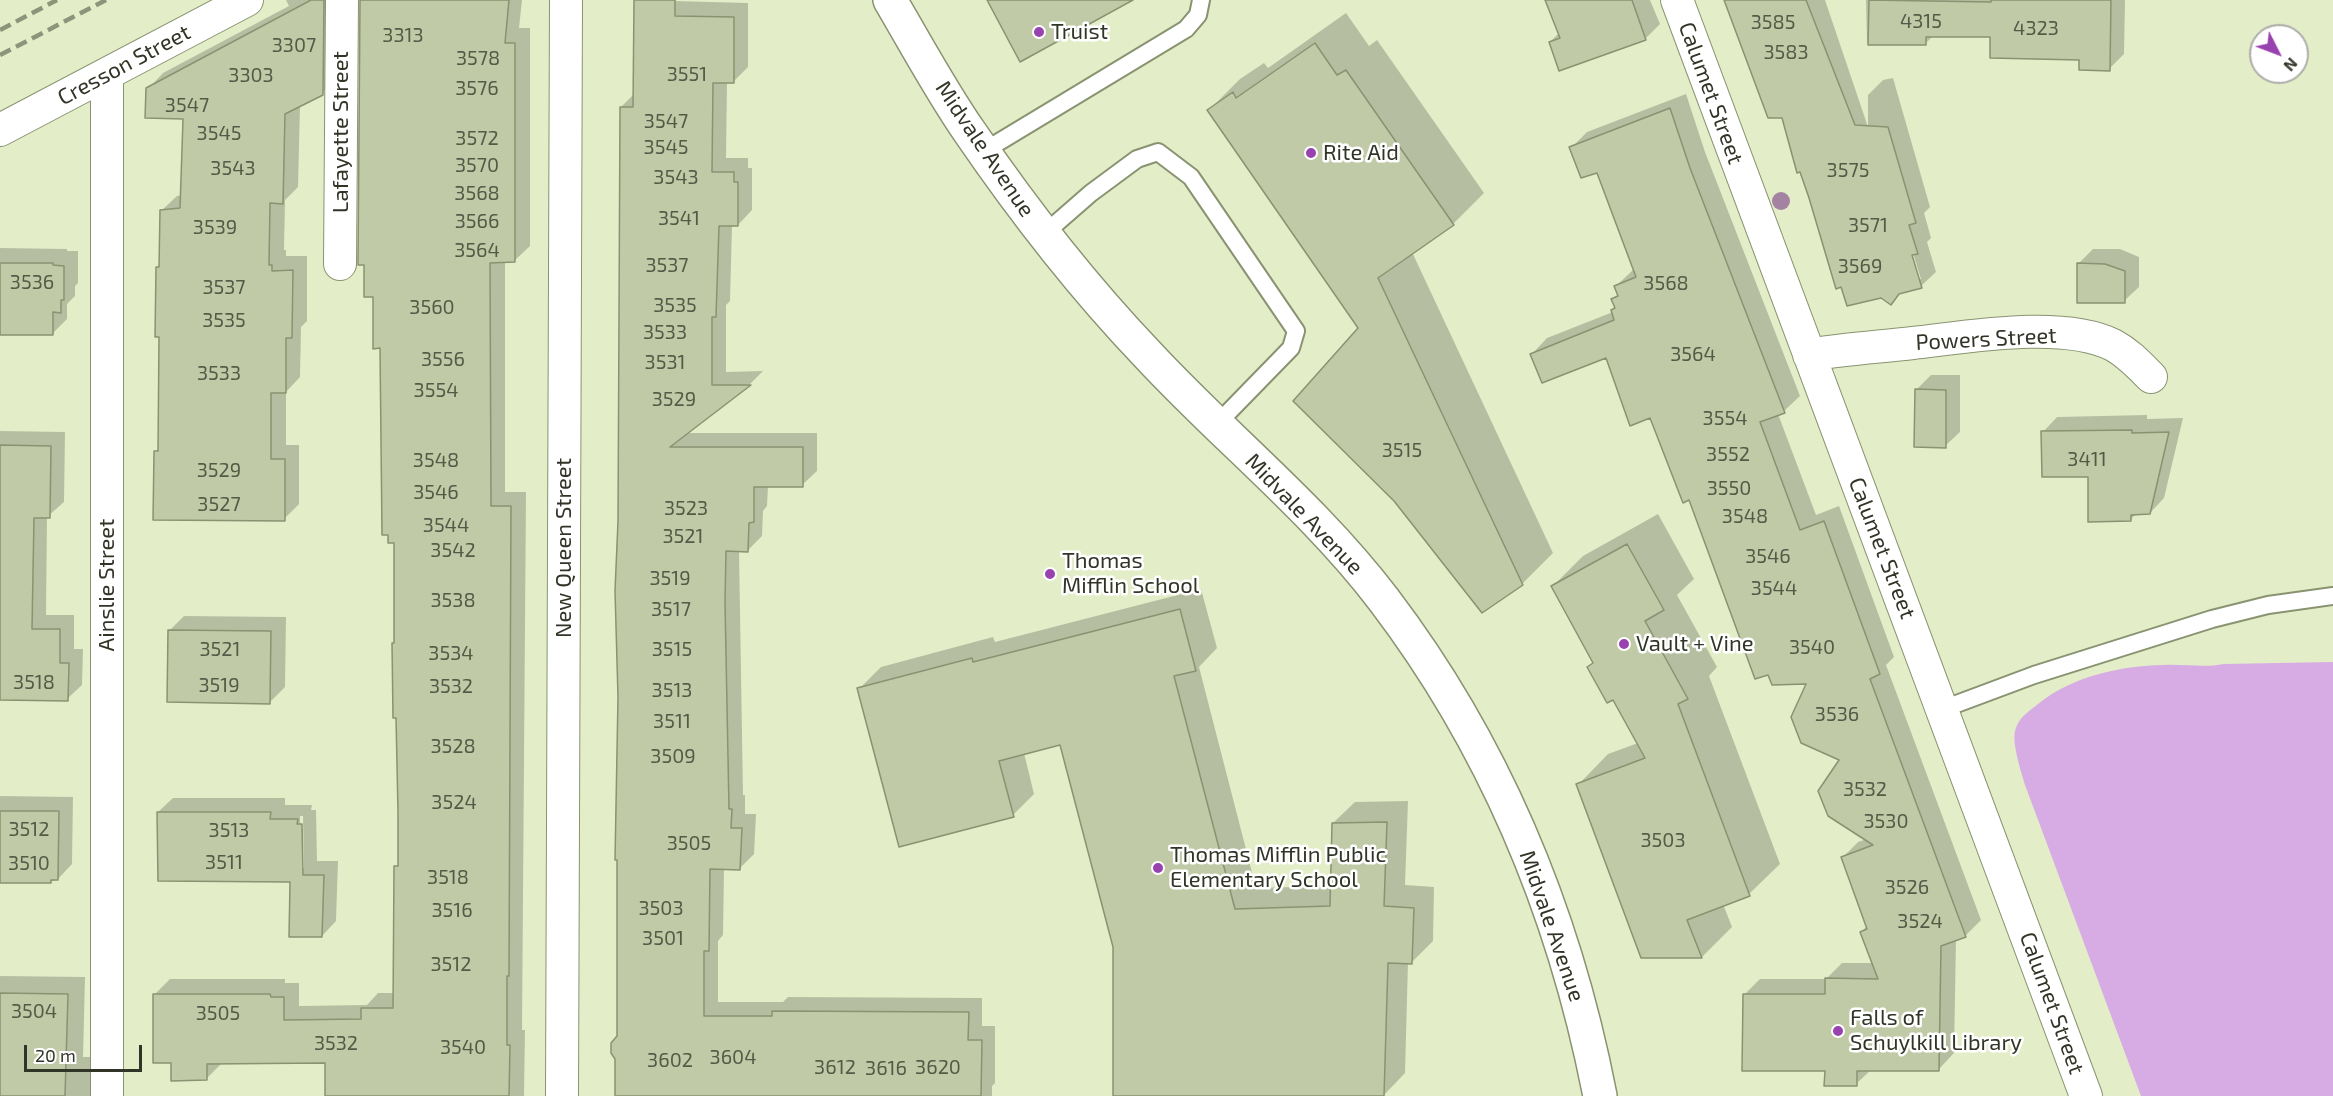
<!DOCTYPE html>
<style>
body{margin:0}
#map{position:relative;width:2333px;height:1096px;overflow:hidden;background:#e3eec9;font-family:"Exo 2",sans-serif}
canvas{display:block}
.north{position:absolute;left:2249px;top:24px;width:60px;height:60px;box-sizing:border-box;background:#fff;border:2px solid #adaea9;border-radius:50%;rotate:132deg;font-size:16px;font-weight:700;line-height:24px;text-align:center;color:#313527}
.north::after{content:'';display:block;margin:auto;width:21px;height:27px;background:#9842af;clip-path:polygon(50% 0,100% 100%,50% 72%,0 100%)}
.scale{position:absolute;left:24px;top:1045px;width:118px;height:27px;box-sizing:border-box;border:3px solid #313527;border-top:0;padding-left:8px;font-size:18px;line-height:21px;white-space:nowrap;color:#313527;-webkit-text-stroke:4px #fff;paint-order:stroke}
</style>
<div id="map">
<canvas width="2333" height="1096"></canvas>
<div class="north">N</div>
<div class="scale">20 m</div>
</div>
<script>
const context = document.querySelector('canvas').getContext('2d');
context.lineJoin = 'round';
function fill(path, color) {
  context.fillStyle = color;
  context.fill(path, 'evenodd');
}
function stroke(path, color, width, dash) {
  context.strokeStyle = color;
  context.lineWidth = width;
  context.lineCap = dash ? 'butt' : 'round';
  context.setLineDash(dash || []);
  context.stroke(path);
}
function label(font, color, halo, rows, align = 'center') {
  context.font = font + ' "Exo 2",sans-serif';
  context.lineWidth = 5;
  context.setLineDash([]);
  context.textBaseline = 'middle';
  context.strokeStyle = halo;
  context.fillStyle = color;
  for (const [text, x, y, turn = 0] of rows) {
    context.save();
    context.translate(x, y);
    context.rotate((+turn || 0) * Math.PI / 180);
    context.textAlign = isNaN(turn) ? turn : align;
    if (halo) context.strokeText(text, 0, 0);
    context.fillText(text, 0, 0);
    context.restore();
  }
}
fill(new Path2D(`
 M 2333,662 L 2333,1096 L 2141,1096 L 2025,785 C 2021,771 2012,744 2015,731 C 2018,718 2028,712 2038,704 C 2073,676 2120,666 2164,665 C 2184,664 2204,668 2224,664 Z`), '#d7abe3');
fill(new Path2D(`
 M 286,0 L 339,0 L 338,78 L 322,93 L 300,105 L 298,187 L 285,200 L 284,250 L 286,250 L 286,256 L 307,256 L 307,321 L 301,327 L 300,377 L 286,392 L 286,445 L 299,445 L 299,504 L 284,519 L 156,451 L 159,448 L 161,336 L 157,268 L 161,265 L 161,211 L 177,196 L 182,195 L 184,118 L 148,89 L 163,73 L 289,6 Z
 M 361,0 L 522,0 L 519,28 L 530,28 L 530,246 L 514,261 L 505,261 L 505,492 L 526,492 L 522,1030 L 525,1030 L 524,1096 L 326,1096 L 326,1062 L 221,1064 L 206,1079 L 173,1062 L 154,995 L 170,979 L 285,979 L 285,983 L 299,983 L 299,1006 L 367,1005 L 378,993 L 395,993 L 396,867 L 399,863 L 400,812 L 393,643 L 396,641 L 396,542 L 382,347 L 375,295 Z
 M 635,0 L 748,3 L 748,67 L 733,82 L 727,82 L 726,158 L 748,158 L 748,168 L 752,168 L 752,210 L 738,225 L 732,225 L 730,301 L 726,305 L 726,372 L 763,371 L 750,384 L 686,433 L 817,433 L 817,471 L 802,485 L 768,486 L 767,506 L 763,511 L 762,536 L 748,550 L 739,550 L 743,795 L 745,795 L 745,814 L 756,814 L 754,854 L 740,868 L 724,868 L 723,935 L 718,941 L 718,1002 L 783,1002 L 788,997 L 982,998 L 982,1026 L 995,1026 L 995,1083 L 992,1086 L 992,1096 L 617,1096 L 621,107 L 634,94 Z
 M 1547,0 L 1650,0 L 1660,24 L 1645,39 L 1550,42 L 1559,33 Z
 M 1725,0 L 1825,0 L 1868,127 L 1868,95 L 1883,80 L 1893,78 L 1930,207 L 1924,213 L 1931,238 L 1927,242 L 1936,272 L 1921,286 L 1902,291 L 1891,303 L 1810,198 L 1783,117 ZM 1911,247 L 1921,279 L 1917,279 L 1908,248 Z
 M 1866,0 L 2125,0 L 2124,54 L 2109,69 L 2081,58 L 1992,36 L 1934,35 L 1926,43 L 1867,43 Z
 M 1346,13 L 1369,46 L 1377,40 L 1484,193 L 1453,224 L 1412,252 L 1553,553 L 1522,584 L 1360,328 L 1209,110 L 1240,79 L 1264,63 L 1268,68 Z
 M 1686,94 L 1705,152 L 1800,396 L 1784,411 L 1778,414 L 1816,515 L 1839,506 L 1894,657 L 1886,665 L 1981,920 L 1966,935 L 1956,939 L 1954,1053 L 1939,1069 L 1872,1069 L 1856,1084 L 1826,1069 L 1744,995 L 1760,979 L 1826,979 L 1842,963 L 1874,963 L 1861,932 L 1867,926 L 1843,857 L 1858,842 L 1867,839 L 1841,759 L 1808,683 L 1690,498 L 1651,416 L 1607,356 L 1532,354 L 1547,338 L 1613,312 L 1616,307 L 1613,299 L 1619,293 L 1616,286 L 1634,269 L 1598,171 L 1571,148 L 1587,132 Z
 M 0,248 L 67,249 L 67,251 L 78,251 L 78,283 L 75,286 L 75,296 L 67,304 L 67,319 L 52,334 L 0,333 Z
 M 2093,249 L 2120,249 L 2139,257 L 2139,287 L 2124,301 L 2078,264 Z
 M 1931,375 L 1960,375 L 1960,432 L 1945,446 L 1916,390 Z
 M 2147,415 L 2147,419 L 2183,418 L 2164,498 L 2150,513 L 2137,513 L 2130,520 L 2089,475 L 2043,432 L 2057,417 Z
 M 0,431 L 65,432 L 64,502 L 47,517 L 46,615 L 74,615 L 74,649 L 83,649 L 82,685 L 67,699 L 0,698 Z
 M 1658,514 L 1694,579 L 1677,595 L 1717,667 L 1709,676 L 1780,864 L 1749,894 L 1723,904 L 1732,927 L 1702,957 L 1642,957 L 1578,785 L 1608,754 L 1638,743 L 1553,586 L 1583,556 Z
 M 1201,589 L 1217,648 L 1199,667 L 1256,888 L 1332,886 L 1333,823 L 1355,802 L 1408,801 L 1405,885 L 1434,887 L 1433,941 L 1412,962 L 1408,962 L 1405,1073 L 1384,1095 L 1115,1096 L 1114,947 L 1061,743 L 1024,753 L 1034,794 L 1013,815 L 859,689 L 881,667 L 993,637 L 995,642 Z
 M 184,616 L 286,617 L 285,687 L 270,702 L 170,630 Z
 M 0,796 L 73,797 L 72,864 L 58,879 L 50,882 L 0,881 Z
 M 173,798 L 285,798 L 285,805 L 312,805 L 311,810 L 316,810 L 317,861 L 338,861 L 336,921 L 322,936 L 292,881 L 158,812 ZM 300,816 L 303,816 L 304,868 L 301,868 Z
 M 0,976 L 85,977 L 83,1057 L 92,1057 L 92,1096 L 0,1096 Z`), '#0003');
const building = new Path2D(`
 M 311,0 L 324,0 L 323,95 L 285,114 L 283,204 L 270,203 L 269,265 L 272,265 L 272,271 L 293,270 L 292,338 L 286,338 L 286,393 L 271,393 L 271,459 L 285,459 L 285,521 L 153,520 L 154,451 L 158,451 L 159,337 L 155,337 L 156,267 L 159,267 L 160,210 L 180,208 L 183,119 L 145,118 L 146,88 Z
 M 360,0 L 509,0 L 505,43 L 515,43 L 515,262 L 490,263 L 491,506 L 511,506 L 509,976 L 507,976 L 507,1045 L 510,1045 L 509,1096 L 325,1096 L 325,1063 L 207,1064 L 207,1080 L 171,1081 L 171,1063 L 153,1063 L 153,994 L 270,994 L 271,997 L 284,997 L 284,1020 L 361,1019 L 361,1008 L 393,1008 L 394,866 L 398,866 L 398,812 L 396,718 L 393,718 L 392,643 L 394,643 L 394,543 L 388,543 L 388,535 L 382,535 L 380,348 L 373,349 L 373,297 L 364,297 L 364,265 L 358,265 Z
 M 634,0 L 675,0 L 675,16 L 734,17 L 734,83 L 713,83 L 712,172 L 734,172 L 734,182 L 738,182 L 738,226 L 719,226 L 716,317 L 712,317 L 712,385 L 751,385 L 670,447 L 803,447 L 803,487 L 754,487 L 754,522 L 749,523 L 748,552 L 726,551 L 725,602 L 729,809 L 732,809 L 731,828 L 742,828 L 740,870 L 710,869 L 709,951 L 704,951 L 704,1016 L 772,1016 L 772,1011 L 969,1012 L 968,1040 L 982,1040 L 981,1096 L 615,1096 L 615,1059 L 611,1053 L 611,1043 L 617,1036 L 617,860 L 615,860 L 618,697 L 615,591 L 618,521 L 620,107 L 633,107 Z
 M 987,0 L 1133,0 L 1020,62 Z
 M 1545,0 L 1632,0 L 1646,40 L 1559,71 L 1549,42 L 1560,38 Z
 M 1724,0 L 1806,0 L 1855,125 L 1888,127 L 1916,223 L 1909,225 L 1918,254 L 1912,255 L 1922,288 L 1899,294 L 1891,305 L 1881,298 L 1847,306 L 1841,287 L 1836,289 L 1809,198 L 1800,172 L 1797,173 L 1782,118 L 1768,118 Z
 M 1869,0 L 1991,2 L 1991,0 L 2111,0 L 2110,71 L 2079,70 L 2079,60 L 1990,58 L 1990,37 L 1926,37 L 1926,45 L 1868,45 Z
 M 1315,43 L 1337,75 L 1346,70 L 1454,225 L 1378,278 L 1523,585 L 1482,613 L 1394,501 L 1293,401 L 1358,328 L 1207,110 L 1233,92 L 1236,98 Z
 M 1670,108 L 1690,168 L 1785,413 L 1760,422 L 1800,530 L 1824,521 L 1880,674 L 1870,679 L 1966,937 L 1941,946 L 1939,1071 L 1857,1071 L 1857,1086 L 1824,1086 L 1825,1071 L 1742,1071 L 1743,994 L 1825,994 L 1825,978 L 1878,979 L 1860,932 L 1867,929 L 1841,857 L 1873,845 L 1828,816 L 1818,791 L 1839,760 L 1801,743 L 1791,717 L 1806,684 L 1772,685 L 1768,675 L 1755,679 L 1689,500 L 1683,503 L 1650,418 L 1630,426 L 1606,358 L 1542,383 L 1530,354 L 1614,320 L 1611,310 L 1615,308 L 1611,299 L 1618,296 L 1614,286 L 1636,277 L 1597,173 L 1581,178 L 1569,147 Z
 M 0,263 L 53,263 L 53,265 L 64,266 L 64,300 L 61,300 L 61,313 L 53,312 L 53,335 L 0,335 Z
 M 2077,263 L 2105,264 L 2125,271 L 2125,303 L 2077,303 Z
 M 1915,389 L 1946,390 L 1946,448 L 1914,447 Z
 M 2132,430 L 2132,433 L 2169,432 L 2150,514 L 2131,515 L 2131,521 L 2088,522 L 2088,477 L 2042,477 L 2041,431 Z
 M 0,445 L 51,446 L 50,518 L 34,518 L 32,629 L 60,629 L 60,663 L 69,663 L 68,701 L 0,700 Z
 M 1627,544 L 1664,610 L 1645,621 L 1688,699 L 1678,704 L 1750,896 L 1687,920 L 1702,958 L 1641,958 L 1576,784 L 1645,758 L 1613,700 L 1607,703 L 1587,667 L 1593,663 L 1551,586 Z
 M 1180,609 L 1196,671 L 1174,676 L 1235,909 L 1330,906 L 1332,823 L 1387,822 L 1384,906 L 1414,908 L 1412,964 L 1388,963 L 1384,1096 L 1113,1096 L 1113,947 L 1060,745 L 999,761 L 1014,817 L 899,847 L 857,688 L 972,658 L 973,662 Z
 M 168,630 L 271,631 L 270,704 L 167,702 Z
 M 0,811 L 59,811 L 58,880 L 51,880 L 51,883 L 0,883 Z
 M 157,812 L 271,812 L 270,819 L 298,819 L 297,824 L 302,824 L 303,875 L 324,875 L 322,937 L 289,937 L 290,882 L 158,881 Z
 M 0,993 L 68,994 L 65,1096 L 0,1096 Z`);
fill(building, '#c0caa7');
stroke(building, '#899271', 1.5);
const lane = new Path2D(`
 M 984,151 L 1186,29 L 1198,15 L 1201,0
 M 1044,234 L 1091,193 L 1137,159 L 1158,152 L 1191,177 L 1296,331 L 1291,348 L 1216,425
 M 1943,709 L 2034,675 L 2212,619 L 2268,605 L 2333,596`);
const street = new Path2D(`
 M 1677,0 L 2086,1096
 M 0,130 L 247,0
 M 340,264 L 342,0
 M 1809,355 C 1843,349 1878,347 1913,343 C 1968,337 2062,320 2113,345 C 2128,353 2139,365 2151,377
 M 107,1096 L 107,74
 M 562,1096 L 566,0`);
const secondary = new Path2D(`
 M 890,0 C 916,44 940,89 969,131 C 1023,210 1082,286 1148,355 C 1225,438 1315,509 1384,600 C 1495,746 1565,916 1600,1096`);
stroke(lane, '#899371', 20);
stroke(street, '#899371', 34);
stroke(secondary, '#899371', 36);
stroke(lane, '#fff', 16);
stroke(street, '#fff', 32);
stroke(secondary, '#fff', 33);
stroke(new Path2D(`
 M 0,30 L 57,0
 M 0,55 L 106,0`), '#8d947a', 4.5, [12, 6]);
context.fillStyle = '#a482a2';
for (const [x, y] of [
 [1781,201]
]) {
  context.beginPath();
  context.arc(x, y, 9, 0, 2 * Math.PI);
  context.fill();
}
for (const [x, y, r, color] of [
 [1039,32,6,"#9842af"],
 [1311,153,6,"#9842af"],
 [1050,574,6,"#9842af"],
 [1624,644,6,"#9842af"],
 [1158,868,6,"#9842af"],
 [1838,1031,6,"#9842af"]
]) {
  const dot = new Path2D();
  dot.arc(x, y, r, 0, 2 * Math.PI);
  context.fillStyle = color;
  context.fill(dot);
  stroke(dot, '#fff', 2);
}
label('20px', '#555a47', null, [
 ["4315",1921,21],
 ["3585",1773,22],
 ["4323",2036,28],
 ["3313",403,35],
 ["3307",294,45],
 ["3583",1786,52],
 ["3578",478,58],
 ["3551",687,74],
 ["3303",251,75],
 ["3576",477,88],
 ["3547",187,105],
 ["3547",666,121],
 ["3545",219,133],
 ["3572",477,138],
 ["3545",666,147],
 ["3570",477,165],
 ["3543",233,168],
 ["3575",1848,170],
 ["3543",676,177],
 ["3568",477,193],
 ["3541",679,218],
 ["3566",477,221],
 ["3571",1868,225],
 ["3539",215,227],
 ["3564",477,250],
 ["3537",667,265],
 ["3569",1860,266],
 ["3536",32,282],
 ["3568",1666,283],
 ["3537",224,287],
 ["3535",675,305],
 ["3560",432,307],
 ["3535",224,320],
 ["3533",665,332],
 ["3564",1693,354],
 ["3556",443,359],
 ["3531",665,362],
 ["3533",219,373],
 ["3554",436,390],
 ["3529",674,399],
 ["3554",1725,418],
 ["3515",1402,450],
 ["3552",1728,454],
 ["3411",2087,459],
 ["3548",436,460],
 ["3529",219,470],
 ["3550",1729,488],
 ["3546",436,492],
 ["3527",219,504],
 ["3523",686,508],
 ["3548",1745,516],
 ["3544",446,525],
 ["3521",683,536],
 ["3542",453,550],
 ["3546",1768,556],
 ["3519",670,578],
 ["3544",1774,588],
 ["3538",453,600],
 ["3517",671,609],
 ["3540",1812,647],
 ["3521",220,649],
 ["3515",672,649],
 ["3534",451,653],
 ["3518",34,682],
 ["3519",219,685],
 ["3532",451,686],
 ["3513",672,690],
 ["3536",1837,714],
 ["3511",672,721],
 ["3528",453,746],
 ["3509",673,756],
 ["3532",1865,789],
 ["3524",454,802],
 ["3530",1886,821],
 ["3512",29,829],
 ["3513",229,830],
 ["3503",1663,840],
 ["3505",689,843],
 ["3511",224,862],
 ["3510",29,863],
 ["3518",448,877],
 ["3526",1907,887],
 ["3503",661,908],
 ["3516",452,910],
 ["3524",1920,921],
 ["3501",663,938],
 ["3512",451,964],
 ["3504",34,1011],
 ["3505",218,1013],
 ["3532",336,1043],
 ["3540",463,1047],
 ["3604",733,1057],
 ["3602",670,1060],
 ["3612",835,1067],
 ["3620",938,1067],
 ["3616",886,1068]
]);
label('22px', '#313527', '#fff', [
 ["Truist",1051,32],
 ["Rite Aid",1323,153],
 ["Thomas",1062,561],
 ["Mifflin School",1062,586],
 ["Vault + Vine",1636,644],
 ["Thomas Mifflin Public",1170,855],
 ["Elementary School",1170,880],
 ["Falls of",1850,1018],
 ["Schuylkill Library",1850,1043]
], 'left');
label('22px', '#313527', '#fff', [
 ["Cresson Street",124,65,-28],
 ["Calumet Street",1711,93,70],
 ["Lafayette Street",341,132,-90],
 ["Midvale Avenue",985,149,56],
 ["Powers Street",1986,339,-3],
 ["Midvale Avenue",1304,514,46],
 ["New Queen Street",564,548,-90],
 ["Calumet Street",1882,548,69],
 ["Ainslie Street",107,585,-90],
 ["Midvale Avenue",1552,926,71],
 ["Calumet Street",2052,1003,70]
]);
</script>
